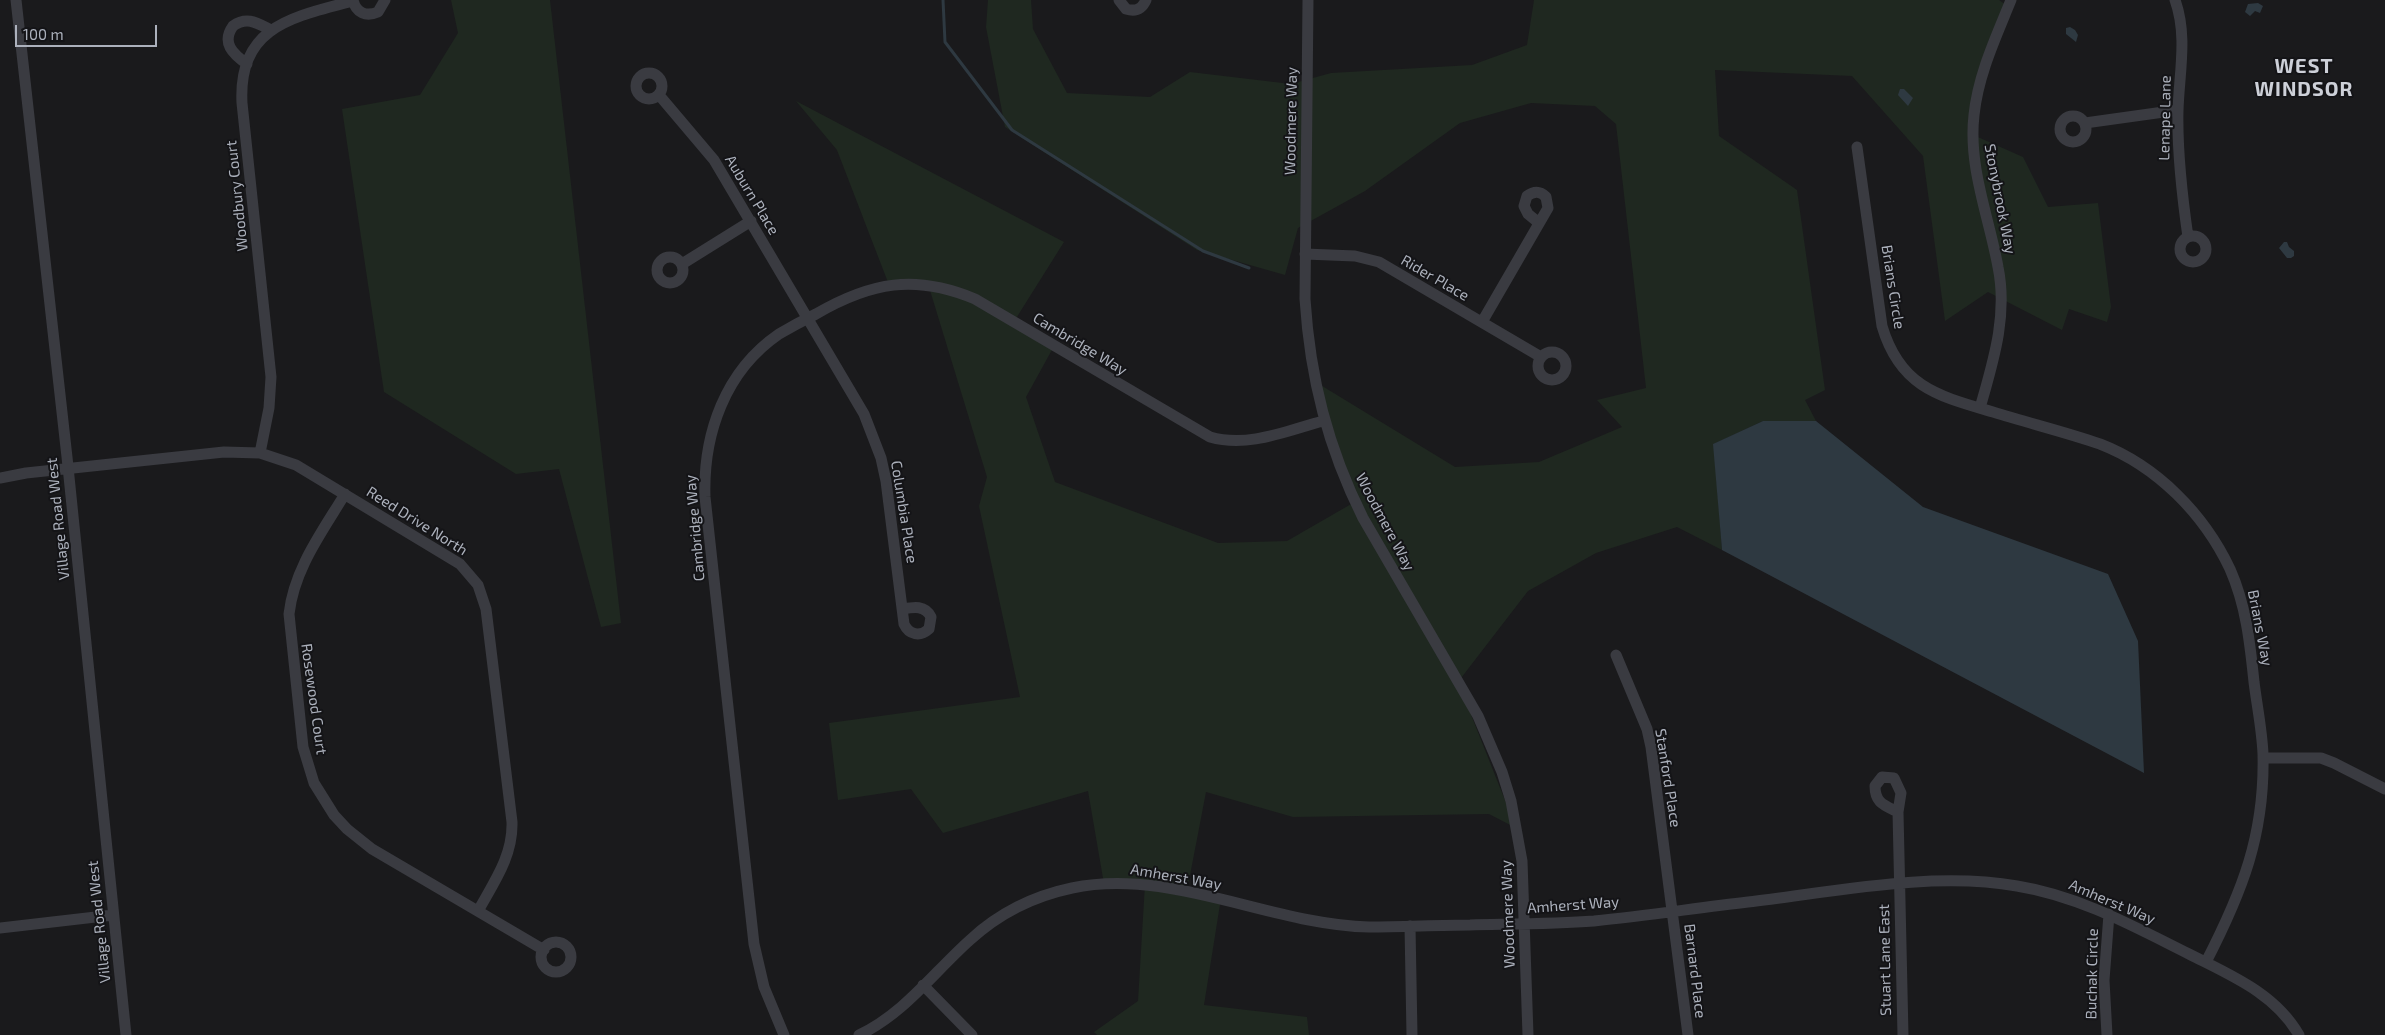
<!DOCTYPE html>
<style>
body{margin:0}
#map{position:relative;width:2385px;height:1035px;overflow:hidden;background:#1a1a1c;font-family:"Exo 2",sans-serif}
canvas{display:block}
.scale{position:absolute;left:15px;top:25px;width:142px;height:22px;box-sizing:border-box;border:2px solid #acb1bc;border-top:0;padding-left:6px;font-size:15px;line-height:18px;white-space:nowrap;color:#acb1bc;-webkit-text-stroke:4px #141417;paint-order:stroke}
</style>
<div id="map">
<canvas width="2385" height="1035"></canvas>
<div class="scale">100 m</div>
</div>
<script>
const context = document.querySelector('canvas').getContext('2d');
context.lineJoin = 'round';
function fill(path, color) {
  context.fillStyle = color;
  context.fill(path, 'evenodd');
}
function stroke(path, color, width, dash) {
  context.strokeStyle = color;
  context.lineWidth = width;
  context.lineCap = dash ? 'butt' : 'round';
  context.setLineDash(dash || []);
  context.stroke(path);
}
function label(font, color, halo, rows, align = 'center') {
  context.font = font + ' "Exo 2",sans-serif';
  context.lineWidth = 4;
  context.setLineDash([]);
  context.textBaseline = 'middle';
  context.strokeStyle = halo;
  context.fillStyle = color;
  for (const [text, x, y, turn = 0] of rows) {
    context.save();
    context.translate(x, y);
    context.rotate((+turn || 0) * Math.PI / 180);
    context.textAlign = isNaN(turn) ? turn : align;
    if (halo) context.strokeText(text, 0, 0);
    context.fillText(text, 0, 0);
    context.restore();
  }
}
fill(new Path2D(`
 M 451,0 L 550,0 L 621,623 L 601,627 L 559,469 L 516,474 L 384,392 L 342,109 L 420,95 L 458,33 Z
 M 988,0 L 1031,0 L 1033,29 L 1067,93 L 1150,97 L 1190,72 L 1291,84 L 1331,73 L 1472,65 L 1527,45 L 1534,0 L 1999,0 L 2009,7 L 1982,75 L 1971,134 L 2023,157 L 2048,207 L 2098,203 L 2111,307 L 2107,322 L 2069,309 L 2062,330 L 1988,292 L 1945,321 L 1923,156 L 1852,76 L 1715,70 L 1719,136 L 1797,190 L 1825,390 L 1805,400 L 1816,421 L 1763,421 L 1714,444 L 1722,550 L 1677,527 L 1596,553 L 1528,591 L 1458,682 L 1516,828 L 1489,814 L 1293,817 L 1206,792 L 1187,891 L 1221,898 L 1204,1005 L 1307,1017 L 1309,1035 L 1097,1035 L 1094,1032 L 1138,1001 L 1145,884 L 1104,884 L 1088,791 L 943,833 L 911,789 L 838,800 L 829,723 L 1020,697 L 979,506 L 987,477 L 929,287 L 889,285 L 837,150 L 796,101 L 1064,242 L 1015,320 L 1053,348 L 1026,397 L 1055,482 L 1218,543 L 1287,541 L 1353,503 L 1314,381 L 1455,467 L 1539,462 L 1622,427 L 1597,400 L 1646,388 L 1616,124 L 1595,106 L 1531,103 L 1460,123 L 1365,191 L 1298,228 L 1285,275 L 1197,250 L 1005,127 L 986,27 Z`), '#1f2820');
fill(new Path2D(`
 M 2258,3 L 2263,6 L 2260,13 L 2255,11 L 2250,16 L 2245,12 L 2248,4 Z
 M 2070,27 L 2075,30 L 2078,35 L 2076,42 L 2066,34 L 2066,28 Z
 M 1900,89 L 1904,89 L 1913,98 L 1908,106 L 1898,95 Z
 M 2284,242 L 2287,242 L 2289,247 L 2294,251 L 2294,256 L 2291,258 L 2287,258 L 2279,248 Z
 M 1763,421 L 1816,421 L 1923,507 L 2108,574 L 2138,641 L 2144,773 L 1722,550 L 1713,444 Z`), '#2e3941');
stroke(new Path2D(`
 M 943,0 L 945,42 L 1012,130 L 1203,251 L 1249,268`), '#2e3941', 3);
stroke(new Path2D(`
 M 16,0 L 67,457 L 126,1035
 M 353,0 C 356,13 366,17 378,12 L 385,0
 M 1119,0 L 1126,9 C 1136,12 1142,9 1146,0
 M 1308,0 L 1305,299 C 1310,378 1328,448 1363,518 L 1478,716 L 1502,772 L 1511,801 L 1522,861 L 1528,1035
 M 2175,0 C 2188,36 2179,74 2178,111 C 2177,153 2182,195 2188,237
 M 247,64 C 233,54 221,43 233,26 C 247,16 257,23 271,30
 M636 86a13 13 0 1 1 26 0a13 13 0 1 1-26 0Z
 M 659,95 L 714,160 L 864,414 L 881,458 L 886,481 L 904,624 C 909,635 920,637 929,629 L 931,617 C 925,605 914,607 903,609
 M2060 129a13 13 0 1 1 26 0a13 13 0 1 1-26 0Z
 M 2085,123 L 2178,110
 M 1857,147 L 1882,326 C 1900,387 1938,396 1993,412 C 2028,423 2065,432 2100,444 C 2157,466 2204,514 2230,569 C 2246,605 2250,643 2254,682 C 2257,706 2262,730 2263,754 C 2265,835 2242,892 2206,962
 M2180 249a13 13 0 1 1 26 0a13 13 0 1 1-26 0Z
 M 1305,254 L 1355,256 L 1379,262 L 1541,357
 M657 270a13 13 0 1 1 26 0a13 13 0 1 1-26 0Z
 M 682,264 L 751,221
 M 1482,322 L 1548,208 L 1546,197 C 1540,191 1534,191 1527,196 L 1524,206 L 1528,214 L 1539,223
 M1538 366a14 14 0 1 1 28 0a14 14 0 1 1-28 0Z
 M 1980,408 C 1993,362 2008,316 1998,267 C 1989,217 1968,167 1974,115 C 1978,75 1996,37 2011,0
 M 260,453 L 269,408 L 271,377 L 242,103 C 238,26 293,17 353,1
 M 0,478 L 26,473 L 224,452 L 260,453 L 296,465 L 460,564 L 478,585 L 486,609 L 512,822 C 513,856 494,882 478,911
 M 345,494 C 322,532 294,569 289,614 L 303,747 L 314,783 L 334,815 L 347,829 L 372,849 L 544,950
 M 1616,655 L 1647,729 L 1651,747 L 1688,1035
 M 2263,758 L 2321,758 L 2334,763 L 2385,789
 M 1898,812 C 1884,805 1875,803 1875,786 L 1882,777 L 1894,778 L 1901,793 L 1898,812 L 1903,1035
 M 1410,926 L 1412,1035
 M 0,928 L 113,915
 M541 957a15 15 0 1 1 30 0a15 15 0 1 1-30 0Z
 M 923,985 L 972,1035
 M 784,1035 L 764,987 L 754,944 L 705,497 C 703,434 725,371 779,334 C 791,327 804,320 816,314 C 871,282 915,274 975,299 L 1210,437 C 1248,448 1286,431 1323,421
 M 859,1035 C 904,1014 933,973 970,940 C 998,914 1034,896 1072,888 C 1170,867 1271,925 1369,927 C 1403,927 1437,925 1470,925 C 1511,924 1553,924 1594,921 C 1645,916 1696,908 1748,902 C 1833,892 1932,871 2017,886 C 2079,896 2133,926 2189,954 C 2230,975 2275,993 2299,1035
 M 2107,1035 L 2104,980 L 2109,914`), '#3a3b41', 11);
label('15px', '#acb1bc', '#141417', [
 ["Lenape Lane",2165,118,-89],
 ["Woodmere Way",1291,121,-89],
 ["Auburn Place",752,195,59],
 ["Woodbury Court",237,196,-96],
 ["Stonybrook Way",2000,199,79],
 ["Rider Place",1435,278,30],
 ["Brians Circle",1893,287,81],
 ["Cambridge Way",1080,344,31],
 ["Columbia Place",904,512,81],
 ["Village Road West",58,519,-96],
 ["Reed Drive North",417,521,32],
 ["Woodmere Way",1385,522,62],
 ["Cambridge Way",695,528,-95],
 ["Brians Way",2260,628,79],
 ["Rosewood Court",314,699,82],
 ["Stanford Place",1668,778,81],
 ["Amherst Way",1176,877,10],
 ["Amherst Way",2112,902,23],
 ["Amherst Way",1573,905,-4],
 ["Woodmere Way",1508,914,-92],
 ["Village Road West",99,922,-96],
 ["Stuart Lane East",1885,960,-91],
 ["Barnard Place",1695,971,83],
 ["Buchak Circle",2092,974,-89]
]);
context.letterSpacing = '1px';
label('bold 20px', '#cdd0d8', '#141417', [
 ["WEST",2304,66],
 ["WINDSOR",2304,89]
]);
context.letterSpacing = '0px';
</script>
